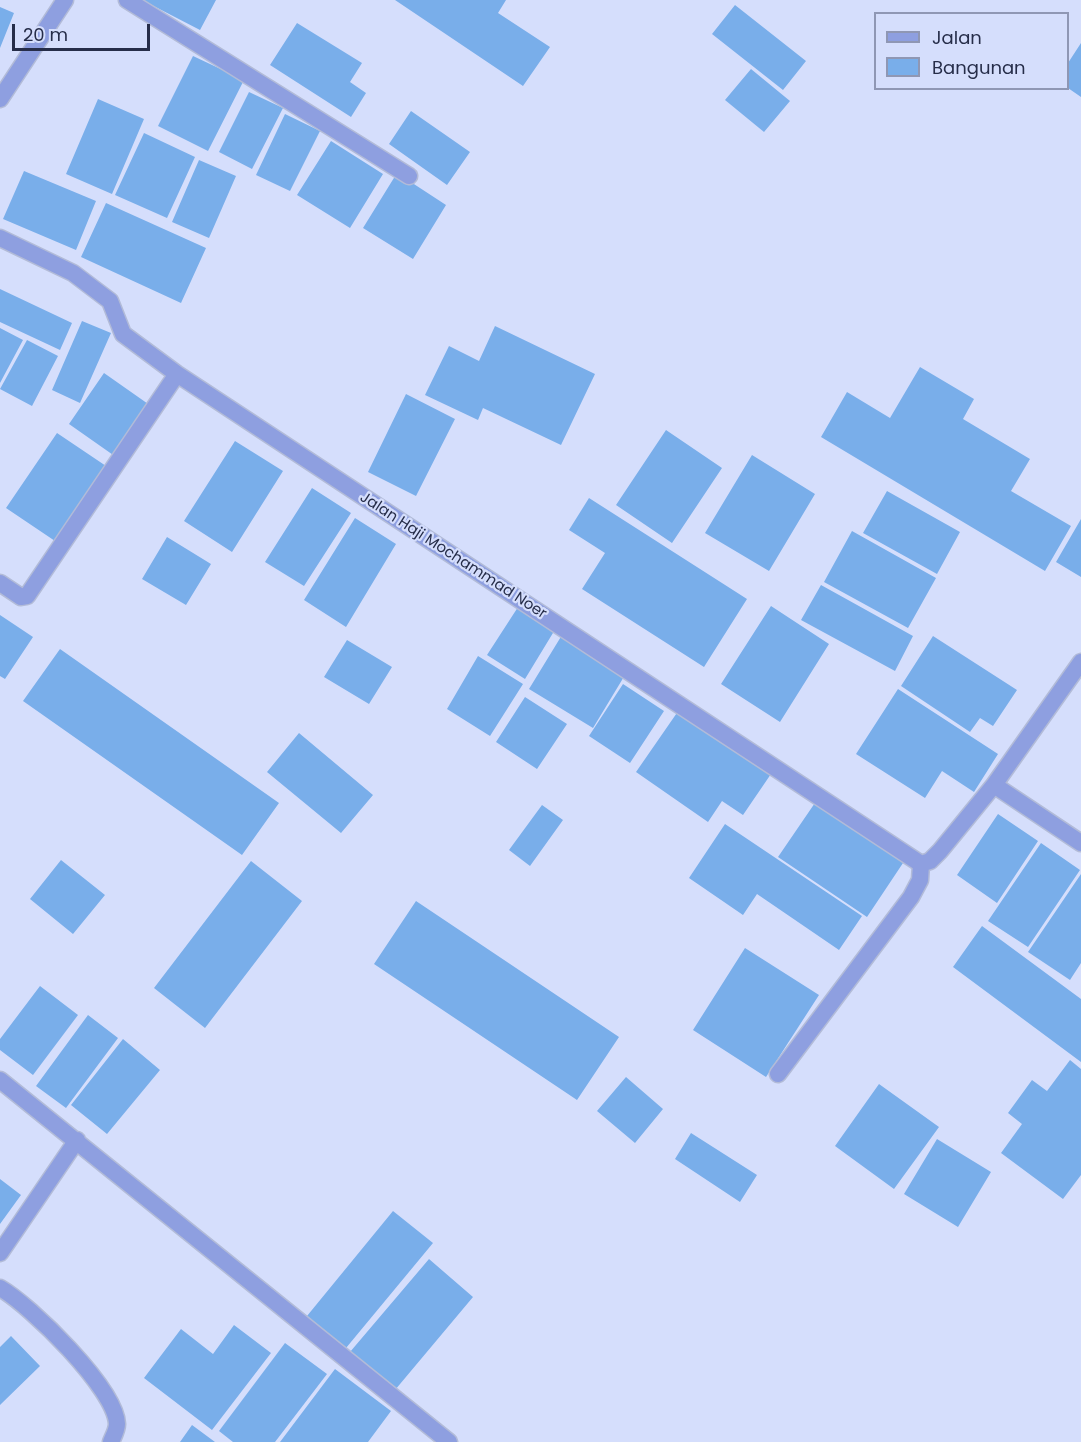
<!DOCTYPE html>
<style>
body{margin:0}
#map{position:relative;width:1081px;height:1442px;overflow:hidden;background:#d5defc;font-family:Poppins,sans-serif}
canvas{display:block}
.legend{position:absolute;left:874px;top:12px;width:195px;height:78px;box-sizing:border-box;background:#d5defc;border:2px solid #8f97b4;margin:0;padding:8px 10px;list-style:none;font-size:18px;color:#262d49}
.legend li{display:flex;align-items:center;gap:12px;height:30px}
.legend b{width:30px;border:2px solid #8f97b4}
.scale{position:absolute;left:12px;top:24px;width:138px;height:27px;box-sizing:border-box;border:3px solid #262d49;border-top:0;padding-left:8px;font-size:18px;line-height:21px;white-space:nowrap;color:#262d49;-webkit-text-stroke:4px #d5defc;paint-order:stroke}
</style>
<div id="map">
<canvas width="1081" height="1442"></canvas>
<ul class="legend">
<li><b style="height:8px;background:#8e9fe0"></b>Jalan</li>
<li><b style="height:16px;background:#79aeea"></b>Bangunan</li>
</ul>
<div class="scale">20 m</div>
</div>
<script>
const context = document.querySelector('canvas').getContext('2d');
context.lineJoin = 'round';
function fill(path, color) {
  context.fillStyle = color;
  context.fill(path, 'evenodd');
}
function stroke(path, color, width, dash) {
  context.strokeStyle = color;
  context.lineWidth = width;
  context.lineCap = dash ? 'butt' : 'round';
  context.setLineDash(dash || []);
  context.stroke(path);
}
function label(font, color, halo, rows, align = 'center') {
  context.font = font + ' Poppins,sans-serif';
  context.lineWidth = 4.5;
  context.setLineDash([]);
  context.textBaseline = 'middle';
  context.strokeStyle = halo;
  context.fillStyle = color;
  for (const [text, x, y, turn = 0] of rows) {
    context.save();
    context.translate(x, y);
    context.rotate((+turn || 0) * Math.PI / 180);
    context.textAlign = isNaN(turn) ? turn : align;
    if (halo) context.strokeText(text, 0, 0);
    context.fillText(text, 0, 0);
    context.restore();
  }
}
fill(new Path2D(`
 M 142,0 L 216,0 L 200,30 Z
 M 395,0 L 506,0 L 498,13 L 550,47 L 523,86 Z
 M 735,5 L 806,61 L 783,90 L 712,34 Z
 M 0,7 L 14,13 L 0,48 Z
 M 297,23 L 362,63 L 350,82 L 366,93 L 351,117 L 270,65 Z
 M 1081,43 L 1081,97 L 1068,88 L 1068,63 Z
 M 193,56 L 244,80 L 208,151 L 158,126 Z
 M 751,69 L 790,101 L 764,132 L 725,100 Z
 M 249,92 L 283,108 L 252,169 L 219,152 Z
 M 98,99 L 144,119 L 112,194 L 66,174 Z
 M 411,111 L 470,152 L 447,185 L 389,144 Z
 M 285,114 L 320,131 L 290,191 L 256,175 Z
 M 144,133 L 195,157 L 167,218 L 115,195 Z
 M 331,141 L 383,174 L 350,228 L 297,195 Z
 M 199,160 L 236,176 L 209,238 L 172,222 Z
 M 24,171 L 96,201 L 76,250 L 3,219 Z
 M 397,173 L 446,205 L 413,259 L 363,228 Z
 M 106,203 L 206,248 L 181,303 L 81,257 Z
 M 0,289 L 72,323 L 60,350 L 0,322 Z
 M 82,321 L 111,333 L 80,403 L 52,390 Z
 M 495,326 L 595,374 L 561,445 L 483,408 L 478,420 L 425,395 L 449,346 L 479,361 Z
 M 0,328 L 23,340 L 0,383 Z
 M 27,340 L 58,356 L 32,406 L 0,389 Z
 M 920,367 L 974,399 L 963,419 L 1030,459 L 1011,491 L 1071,526 L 1045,571 L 821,437 L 847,392 L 890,418 Z
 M 104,373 L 151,406 L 116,457 L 69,424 Z
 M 406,394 L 455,419 L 416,496 L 368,472 Z
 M 666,430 L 722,468 L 672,543 L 616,505 Z
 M 57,433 L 106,466 L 55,541 L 6,508 Z
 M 235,441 L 283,471 L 232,552 L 184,521 Z
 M 752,455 L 815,494 L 769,571 L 705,533 Z
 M 312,488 L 351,513 L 304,586 L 265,562 Z
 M 887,491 L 960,532 L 937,574 L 863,533 Z
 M 589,498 L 747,599 L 704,667 L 582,589 L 605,553 L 569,530 Z
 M 355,518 L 396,544 L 346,627 L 304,600 Z
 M 1081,519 L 1081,577 L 1056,562 Z
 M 852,531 L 936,578 L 908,628 L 824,582 Z
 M 167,537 L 211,564 L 186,605 L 142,579 Z
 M 821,585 L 913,636 L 895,671 L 801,620 Z
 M 520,604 L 556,628 L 525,679 L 487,655 Z
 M 771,606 L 829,644 L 780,722 L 721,684 Z
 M 0,615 L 33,637 L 5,679 L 0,676 Z
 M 562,635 L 625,675 L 593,728 L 529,689 Z
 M 933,636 L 1017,690 L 993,726 L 980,718 L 970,732 L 901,686 Z
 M 347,640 L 392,667 L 369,704 L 324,677 Z
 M 60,649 L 279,803 L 242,855 L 23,701 Z
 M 478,656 L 523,684 L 490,736 L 447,709 Z
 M 623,684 L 664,711 L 630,763 L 589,736 Z
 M 898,689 L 998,754 L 974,792 L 942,771 L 925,798 L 856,754 Z
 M 525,697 L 567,724 L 537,769 L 496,742 Z
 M 681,707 L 773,771 L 743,815 L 722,801 L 708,822 L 636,772 Z
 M 299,733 L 373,795 L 341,833 L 267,772 Z
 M 819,797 L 907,857 L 867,917 L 778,857 Z
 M 542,805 L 563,820 L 530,866 L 509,850 Z
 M 998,814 L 1038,841 L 997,903 L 957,875 Z
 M 725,824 L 862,916 L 839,950 L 757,894 L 743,915 L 689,878 Z
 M 1041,843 L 1080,870 L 1028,947 L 988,921 Z
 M 61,860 L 105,895 L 73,934 L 30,899 Z
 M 251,861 L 302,901 L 205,1028 L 154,988 Z
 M 1081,874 L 1081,963 L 1070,980 L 1028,952 Z
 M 416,901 L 619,1037 L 577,1100 L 374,964 Z
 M 982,926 L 1081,999 L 1081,1062 L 953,967 Z
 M 745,948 L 819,995 L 766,1077 L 693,1030 Z
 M 40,986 L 78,1015 L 33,1075 L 0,1050 L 0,1039 Z
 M 88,1015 L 118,1038 L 66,1108 L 36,1086 Z
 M 123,1039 L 160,1070 L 107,1134 L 71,1105 Z
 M 1070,1060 L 1081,1069 L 1081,1175 L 1063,1199 L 1001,1153 L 1022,1124 L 1008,1113 L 1032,1080 L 1047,1091 Z
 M 626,1077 L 663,1109 L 635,1143 L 597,1111 Z
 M 879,1084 L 939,1127 L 894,1189 L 835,1146 Z
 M 691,1133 L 757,1175 L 740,1202 L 675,1159 Z
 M 937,1139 L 991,1172 L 958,1227 L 904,1194 Z
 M 0,1179 L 21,1195 L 0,1224 Z
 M 393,1211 L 433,1243 L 346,1348 L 307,1316 Z
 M 429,1259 L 473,1297 L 395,1390 L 350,1352 Z
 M 234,1325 L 271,1353 L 212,1430 L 144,1378 L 181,1329 L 213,1354 Z
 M 11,1336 L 40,1366 L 0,1405 L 0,1347 Z
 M 285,1343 L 327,1374 L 275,1442 L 233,1442 L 219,1431 Z
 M 335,1369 L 391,1411 L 368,1442 L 280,1442 Z
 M 192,1425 L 215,1442 L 180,1442 Z`), '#79aeea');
const minor = new Path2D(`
 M 127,0 L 409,176
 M 0,99 L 65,0
 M 0,238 L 73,273 L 110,301 L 123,334 L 177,374 L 921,864
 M 0,583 L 21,597 L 27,596 L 177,374
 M 994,785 L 1081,662
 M 778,1074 L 911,897 L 920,880 L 921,864 L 930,861 L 940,851 L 994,785 L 1081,843
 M 0,1080 L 449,1442
 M 0,1253 L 77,1140
 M 0,1288 C 30,1305 116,1389 117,1424 C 117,1430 113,1437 111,1442`);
stroke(minor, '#b2bbd8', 19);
stroke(minor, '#8e9fe0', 16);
label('15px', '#262d49', '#d5defc', [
 ["Jalan Haji Mochammad Noer",453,556,33]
]);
</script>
